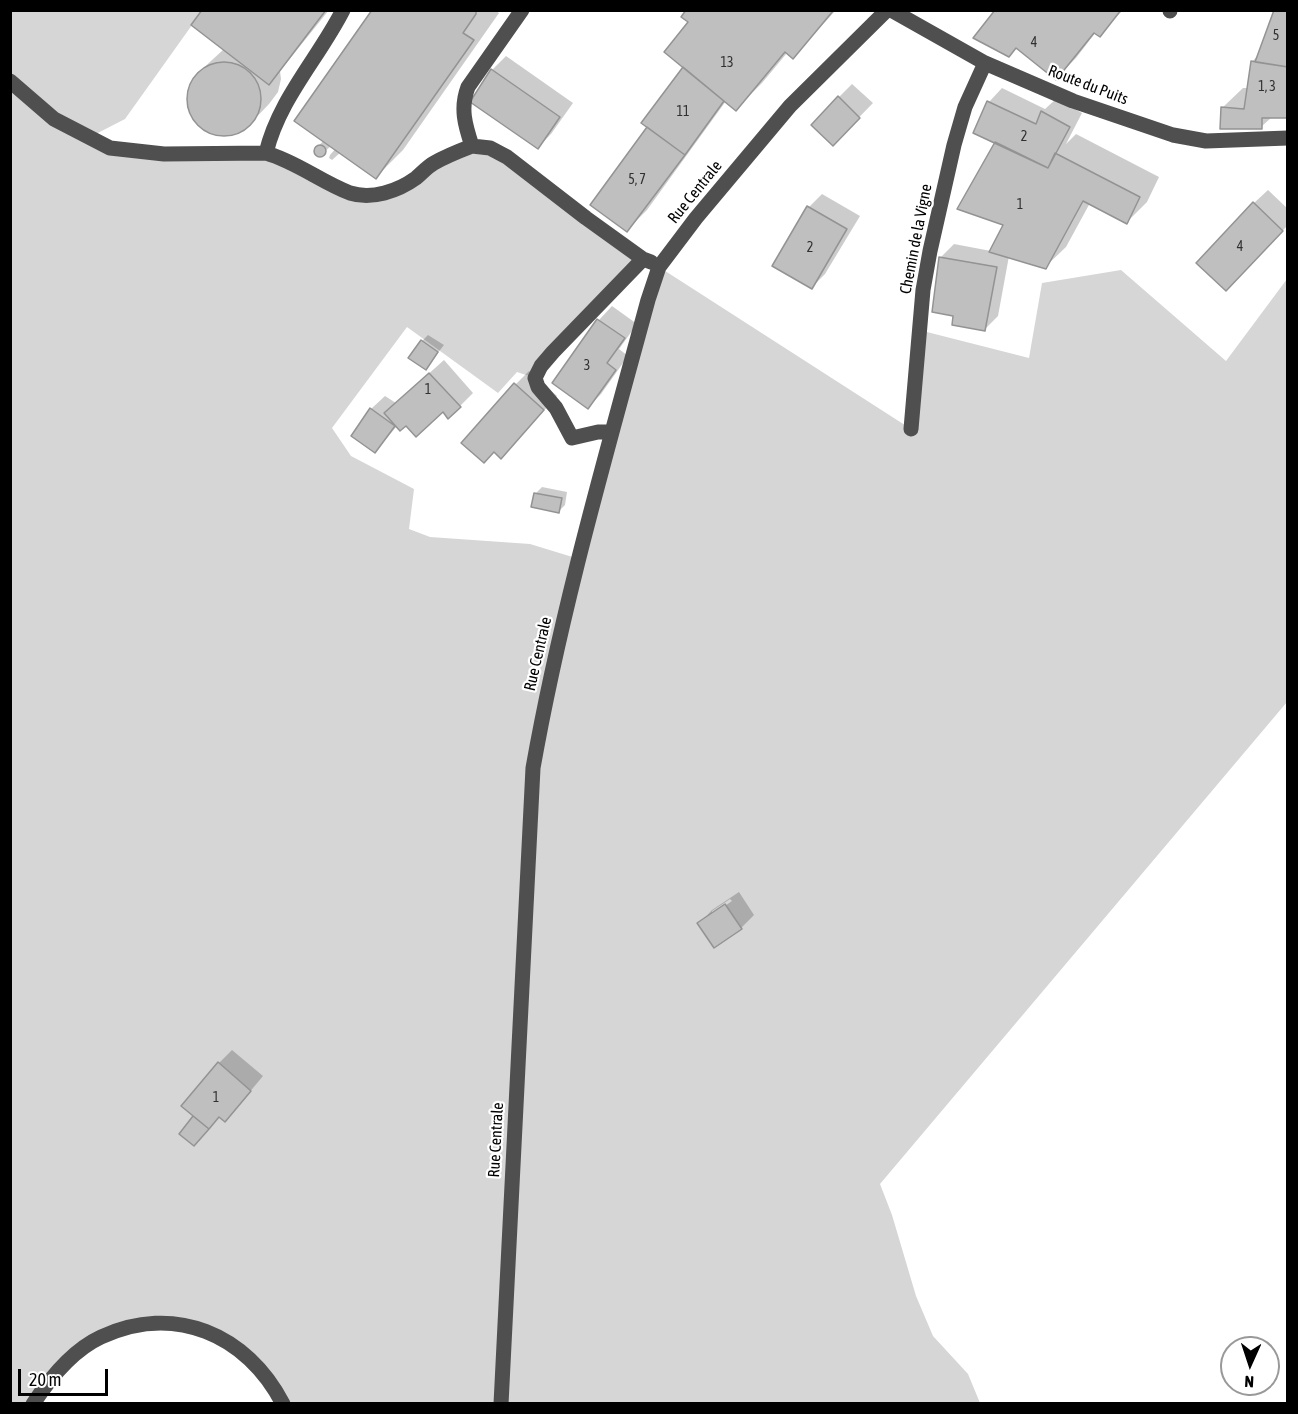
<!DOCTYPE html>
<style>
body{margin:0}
#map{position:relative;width:1298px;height:1414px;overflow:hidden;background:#fff;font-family:"Asap Condensed",sans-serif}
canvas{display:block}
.frame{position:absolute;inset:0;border:12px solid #000;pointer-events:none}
.north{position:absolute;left:1220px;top:1336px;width:60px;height:60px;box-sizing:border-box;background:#fff;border:2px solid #999;border-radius:50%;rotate:183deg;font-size:16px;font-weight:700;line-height:24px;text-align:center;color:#000}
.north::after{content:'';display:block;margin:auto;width:21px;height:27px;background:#000;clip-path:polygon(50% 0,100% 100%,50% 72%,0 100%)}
.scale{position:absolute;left:18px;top:1369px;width:90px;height:27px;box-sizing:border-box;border:3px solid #000;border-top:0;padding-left:8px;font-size:18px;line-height:21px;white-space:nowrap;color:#000;-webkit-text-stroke:4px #fff;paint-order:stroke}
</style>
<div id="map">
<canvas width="1298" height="1414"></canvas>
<div class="frame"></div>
<div class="north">N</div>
<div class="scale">20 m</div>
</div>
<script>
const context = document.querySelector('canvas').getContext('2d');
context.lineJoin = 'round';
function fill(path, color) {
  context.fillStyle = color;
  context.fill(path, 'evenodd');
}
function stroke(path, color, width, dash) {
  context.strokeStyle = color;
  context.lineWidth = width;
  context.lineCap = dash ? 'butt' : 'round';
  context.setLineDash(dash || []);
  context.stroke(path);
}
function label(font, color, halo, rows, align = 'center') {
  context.font = font + ' "Asap Condensed",sans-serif';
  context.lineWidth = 4.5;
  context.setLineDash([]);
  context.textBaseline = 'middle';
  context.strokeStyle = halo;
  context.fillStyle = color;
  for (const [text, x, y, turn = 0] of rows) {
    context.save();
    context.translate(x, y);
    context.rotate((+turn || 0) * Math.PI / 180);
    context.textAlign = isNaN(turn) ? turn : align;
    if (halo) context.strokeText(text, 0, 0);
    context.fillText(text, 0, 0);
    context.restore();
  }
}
fill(new Path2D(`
 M 10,11 L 202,11 L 125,119 L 88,138 L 110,148 L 266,153 L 350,193 L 381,194 L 432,164 L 490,148 L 643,259 L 535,378 L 517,372 L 498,393 L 407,327 L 332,428 L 351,456 L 414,489 L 409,529 L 430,537 L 530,544 L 579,559 L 659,267 L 911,429 L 919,330 L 1029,358 L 1042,283 L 1121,270 L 1226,361 L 1287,279 L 1287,702 L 880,1184 L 892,1215 L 916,1296 L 933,1336 L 968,1374 L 980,1403 L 283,1403 L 248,1355 L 175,1324 L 99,1338 L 33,1403 L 11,1403 Z`), '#d6d6d6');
fill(new Path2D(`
 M 204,10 L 329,10 L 280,71 L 281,79 L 278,92 L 269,104 L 249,125 L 236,133 L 222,135 L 209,132 L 197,123 L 190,111 L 187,98 L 190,84 L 199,72 L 224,49 Z
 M 374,10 L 495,10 L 499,13 L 403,150 L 376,177 L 341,152 L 332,160 L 329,158 L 330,155 L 336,148 L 332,145 L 320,156 L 317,155 L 316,149 L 324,140 Z
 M 688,10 L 836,10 L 793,57 L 787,53 L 762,83 L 736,109 L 726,101 L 647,210 L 627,230 L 649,127 L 685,67 L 690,22 Z
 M 997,10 L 1123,10 L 1100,35 L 1096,32 L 1076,58 L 1056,78 Z
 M 1259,54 L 1272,117 L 1261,127 L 1222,108 L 1243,88 L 1248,88 L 1252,62 Z
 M 506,56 L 573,103 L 551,134 L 538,147 L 472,102 L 492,70 Z
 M 852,84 L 873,103 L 833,144 L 839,97 Z
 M 1002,88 L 1045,109 L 1056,99 L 1082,113 L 1066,144 L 1076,134 L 1159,177 L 1147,202 L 1127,222 L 1090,203 L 1066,247 L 1045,267 L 1009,256 L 998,316 L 985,329 L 954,314 L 941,257 L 954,244 L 991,251 L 1005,224 L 997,142 L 975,132 L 989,102 Z
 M 1268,190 L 1288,209 L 1288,225 L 1239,275 L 1254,203 Z
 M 822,194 L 860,216 L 825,274 L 812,287 L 809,207 Z
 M 612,306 L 637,324 L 619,349 L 628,356 L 601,394 L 588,407 L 554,383 L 599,320 Z
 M 428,335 L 444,345 L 426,368 L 422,341 Z
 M 444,360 L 473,393 L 460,406 L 397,426 L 375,452 L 371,409 L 385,396 L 396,403 Z
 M 529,371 L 557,396 L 515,443 L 495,450 L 515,385 Z
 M 542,487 L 567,492 L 565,505 L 558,512 L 535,494 Z
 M 739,892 L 754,915 L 741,928 L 699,924 L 712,910 ZM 730,899 L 732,901 L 712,915 L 712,911 Z
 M 232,1050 L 263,1076 L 238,1106 L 220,1116 L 200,1138 L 181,1133 L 195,1116 L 219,1063 Z`), '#0003');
const building = new Path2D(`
 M 202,10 L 326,10 L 269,85 L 191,25 Z
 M 372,10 L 476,10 L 476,14 L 463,33 L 474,40 L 376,179 L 294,121 Z
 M 686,10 L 833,10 L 833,11 L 793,59 L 785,52 L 736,111 L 664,52 L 688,22 L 681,17 Z
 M 995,10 L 1121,10 L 1100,37 L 1094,33 L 1056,80 L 1016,48 L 1009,57 L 973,38 Z
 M 1274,10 L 1288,10 L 1288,67 L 1255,62 Z
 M 1251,61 L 1288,67 L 1288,118 L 1262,118 L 1262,129 L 1220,129 L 1221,107 L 1244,109 Z
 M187 99a37 37 0 1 1 74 0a37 37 0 1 1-74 0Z
 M 683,67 L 724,101 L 685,155 L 641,123 Z
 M 491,69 L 560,117 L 538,149 L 470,102 Z
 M 838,96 L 860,118 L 833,146 L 811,125 Z
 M 987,101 L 1036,124 L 1041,111 L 1070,127 L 1048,168 L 973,133 Z
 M 647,127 L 685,155 L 627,232 L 590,205 Z
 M 995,142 L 1048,168 L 1055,153 L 1140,197 L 1127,224 L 1083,201 L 1046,269 L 989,252 L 1003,225 L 957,209 Z
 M314 151a6 6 0 1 1 12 0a6 6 0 1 1-12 0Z
 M 1253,202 L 1283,231 L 1226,291 L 1196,263 Z
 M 807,206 L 847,229 L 812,289 L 772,266 Z
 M 939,257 L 997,267 L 985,331 L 952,325 L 953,316 L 932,312 Z
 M 597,319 L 625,338 L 607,363 L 616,370 L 588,409 L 552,383 Z
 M 421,340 L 438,352 L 426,370 L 408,358 Z
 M 429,373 L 461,407 L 448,419 L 443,412 L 416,437 L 406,426 L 400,431 L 384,413 Z
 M 514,383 L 544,410 L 501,459 L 494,452 L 484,463 L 461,443 Z
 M 370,408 L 395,426 L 375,453 L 351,436 Z
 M 534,493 L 562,498 L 559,513 L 531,507 Z
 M 725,904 L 742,929 L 714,948 L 697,923 Z
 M 218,1062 L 251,1091 L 225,1122 L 219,1117 L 209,1129 L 181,1106 Z
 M 193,1116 L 209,1129 L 194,1146 L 179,1134 Z`);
fill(building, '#bfbfbf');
stroke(building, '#939393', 1.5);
stroke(new Path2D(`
 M 522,10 L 468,87 C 460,108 465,125 472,146 L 490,148 L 507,157 L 586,218 L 643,259
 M 891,10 L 985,63 L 1073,101 L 1173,135 L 1206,141 L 1288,138
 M 1170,11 L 1170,10
 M 10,81 L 54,119 L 110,148 L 164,154 L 266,153 C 297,162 321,182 350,193 C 372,200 398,191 416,178 C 422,173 427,167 434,163 C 446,156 459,151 472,146
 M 266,153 C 279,99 318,59 343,10
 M 911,429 L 923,290 L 930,251 L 954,145 L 965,107 L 985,63
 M 612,432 L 598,432 L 572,438 L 556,408 L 538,387 L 535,378 L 541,366 L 553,352 L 643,259 L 651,262
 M 33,1404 C 50,1378 73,1350 101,1337 C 174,1303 247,1334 283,1404
 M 501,1404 L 533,768 C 561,610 606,455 648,300 L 659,267 L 696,218 L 790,106 L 887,10`), '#4f4f4f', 15);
label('14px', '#303030', null, [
 ["5",1276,36],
 ["4",1034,43],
 ["13",727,63],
 ["1, 3",1267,87],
 ["11",683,112],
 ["2",1024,137],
 ["5, 7",637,180],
 ["1",1020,205],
 ["4",1240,247],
 ["2",810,248],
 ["3",587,366],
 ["1",428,390],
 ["1",216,1098]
]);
label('16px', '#000', '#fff', [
 ["Route du Puits",1088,85,21],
 ["Rue Centrale",695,192,-51],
 ["Chemin de la Vigne",916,239,-79],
 ["Rue Centrale",538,654,-77],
 ["Rue Centrale",496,1140,-87]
]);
</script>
